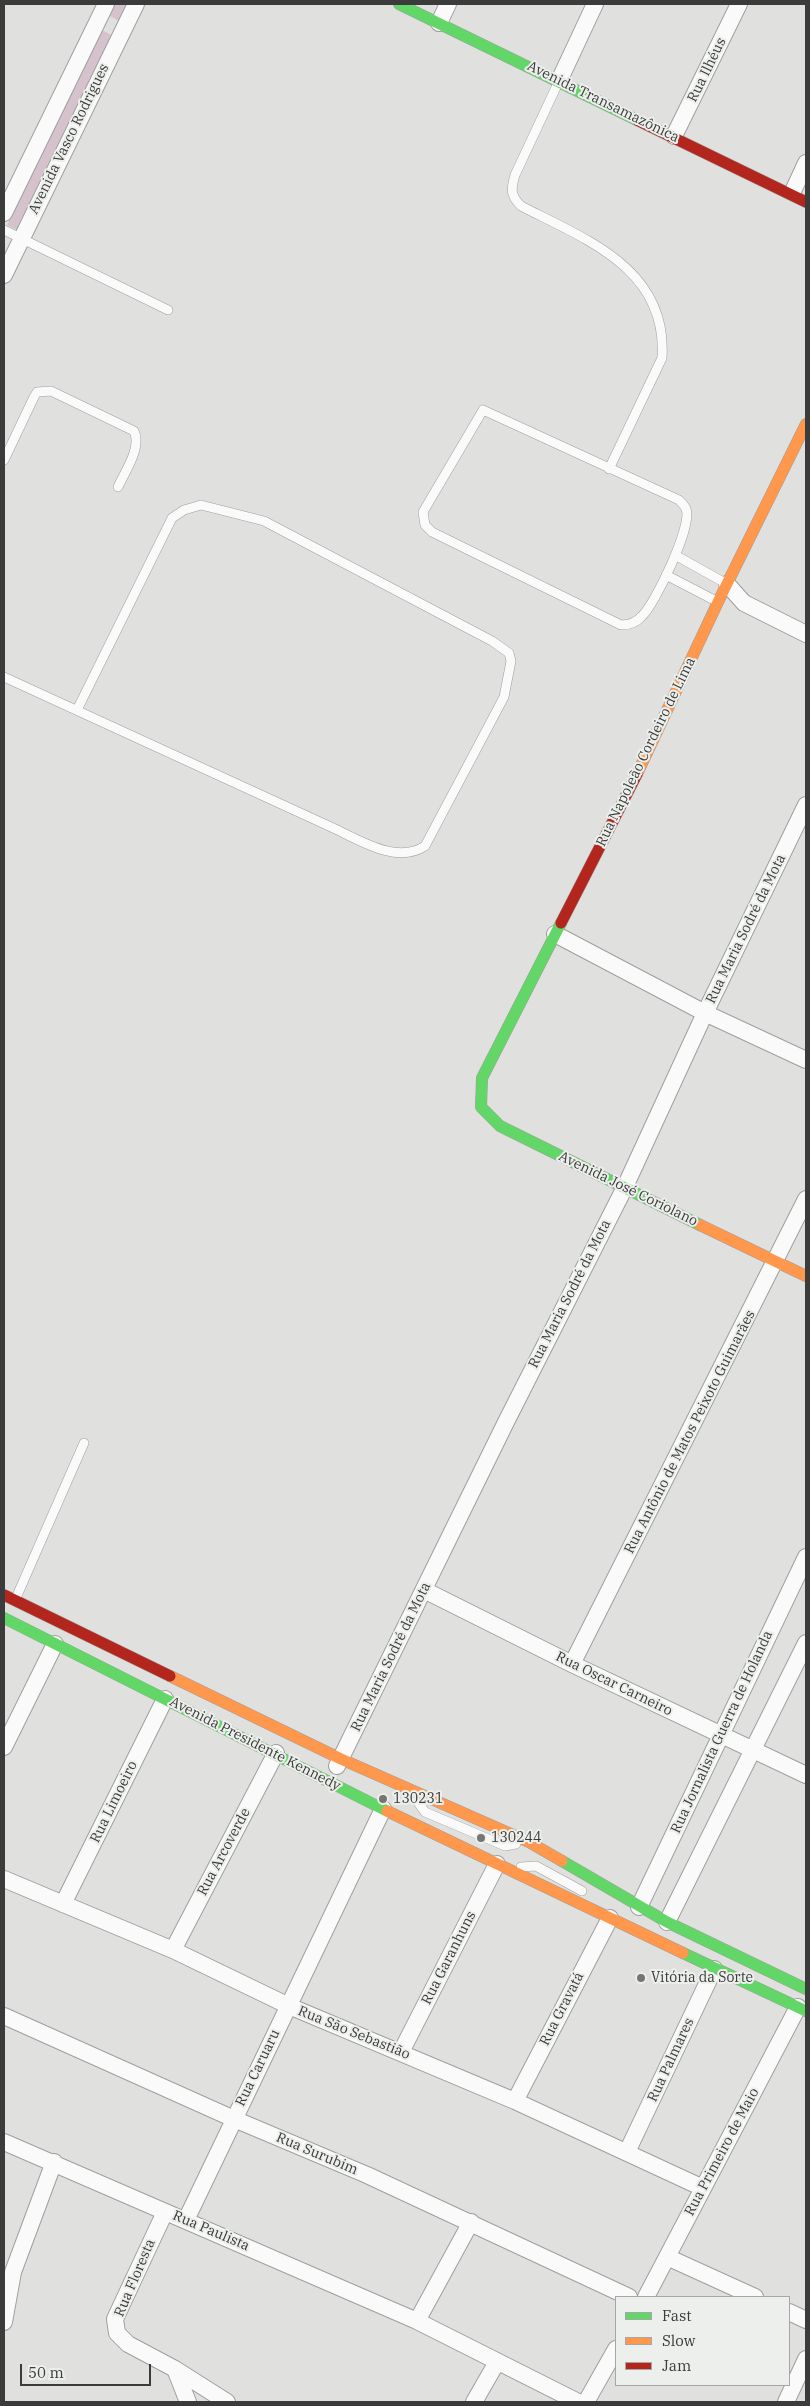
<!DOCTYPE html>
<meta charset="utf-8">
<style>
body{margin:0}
#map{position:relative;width:810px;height:2406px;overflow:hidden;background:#e0e1df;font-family:"IBM Plex Serif",serif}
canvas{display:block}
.frame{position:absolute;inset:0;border:5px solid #3a3b3a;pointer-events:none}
.legend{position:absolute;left:615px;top:2296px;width:175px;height:90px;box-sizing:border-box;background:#ecefeb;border:1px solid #a5a7a4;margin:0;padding:6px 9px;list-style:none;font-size:15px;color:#3a3b3a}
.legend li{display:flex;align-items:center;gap:10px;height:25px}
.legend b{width:25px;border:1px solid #a5a7a4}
.scale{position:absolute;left:20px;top:2364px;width:131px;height:22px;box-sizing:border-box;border:2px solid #3a3b3a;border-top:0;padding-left:6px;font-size:15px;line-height:18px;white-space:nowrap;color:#3a3b3a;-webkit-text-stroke:4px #ecefeb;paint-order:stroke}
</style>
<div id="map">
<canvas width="810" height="2406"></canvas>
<div class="frame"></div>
<ul class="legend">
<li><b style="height:6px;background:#63d668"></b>Fast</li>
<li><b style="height:6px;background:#ff974d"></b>Slow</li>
<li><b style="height:6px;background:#b3261e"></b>Jam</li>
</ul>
<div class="scale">50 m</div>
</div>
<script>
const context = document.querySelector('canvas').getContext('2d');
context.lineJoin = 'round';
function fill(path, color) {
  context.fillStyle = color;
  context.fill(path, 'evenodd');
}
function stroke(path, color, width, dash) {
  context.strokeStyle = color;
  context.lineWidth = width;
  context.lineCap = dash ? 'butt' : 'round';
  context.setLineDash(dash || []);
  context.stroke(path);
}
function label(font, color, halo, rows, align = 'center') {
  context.font = font + ' "IBM Plex Serif",serif';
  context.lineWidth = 4;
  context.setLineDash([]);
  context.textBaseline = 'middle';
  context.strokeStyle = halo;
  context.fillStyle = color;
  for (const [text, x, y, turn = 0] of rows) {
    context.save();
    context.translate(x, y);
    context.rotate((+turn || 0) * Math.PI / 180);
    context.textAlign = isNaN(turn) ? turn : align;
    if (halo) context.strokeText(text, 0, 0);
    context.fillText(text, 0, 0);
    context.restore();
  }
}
fill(new Path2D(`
 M 114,4 L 128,4 L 119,21 L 108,15 Z
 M 102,30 L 113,36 L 17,230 L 7,225 Z`), '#d6c2cc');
const lane = new Path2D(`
 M 559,81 L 515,175 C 511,189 510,195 521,206 C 587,240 668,269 662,358 L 609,469
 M 4,230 L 168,310
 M 483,410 L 679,500 C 681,502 685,506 686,509 C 693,525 655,604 642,616 C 637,622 629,625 621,625 L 432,532 L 425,525 L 423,512 Z
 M 4,460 L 34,397 L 37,392 L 51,391 L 134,431 C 142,448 125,471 118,487
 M 675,555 L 727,584
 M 666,575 L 718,602
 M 4,677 L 331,827 C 358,839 396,865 425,846 L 504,697 L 511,661 L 509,653 L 492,641 L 264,521 L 201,505 L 184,510 L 172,518 L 77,710
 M 16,1598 L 84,1443
 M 417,1801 L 425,1812 L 505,1846 L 516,1844
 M 521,1867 L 536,1866 L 582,1891`);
const street = new Path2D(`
 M 439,23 L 448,4
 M 559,81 L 595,4
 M 674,136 L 739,4
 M 794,189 L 806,163
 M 4,213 L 106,4
 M 4,275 L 136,4
 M 727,584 L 744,603 L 806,634
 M 555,934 L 705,1013 L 806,1060
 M 424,1590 L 572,1664 L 806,1775
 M 572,1664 L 806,1199
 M 4,1747 L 55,1644
 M 337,1766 L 506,1422 L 624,1189 L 705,1013 L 806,805
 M 4,1879 L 173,1950 L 289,2006 L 515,2101 L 703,2188
 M 63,1904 L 165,1699
 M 639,1907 L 806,1557
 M 667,1922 L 806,1643
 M 173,1950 L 276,1753
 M 4,2016 L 234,2119 L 367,2175 L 629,2297
 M 401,2052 L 497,1864
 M 515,2101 L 610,1918
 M 4,2142 L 417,2321 L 578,2402
 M 627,2152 L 714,1969
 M 165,2212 L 115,2319 L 117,2333 L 128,2344 L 175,2369 L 227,2402
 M 186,2220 L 383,1809
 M 667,2257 L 755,2297
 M 646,2297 L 798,2007
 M 789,2312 L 806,2320
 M 417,2321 L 471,2222
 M 4,2322 L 13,2272 L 54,2162
 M 175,2369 L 188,2402
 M 474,2402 L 497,2362
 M 586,2402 L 616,2349
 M 786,2402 L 806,2359`);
const fast = new Path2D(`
 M 399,4 L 637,120
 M 561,923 L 482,1078 L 481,1107 L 500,1126 L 700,1225
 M 4,1618 L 387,1811
 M 562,1861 L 667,1922 L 806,1989
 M 683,1953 L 806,2011`);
const slow = new Path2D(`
 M 637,774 L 718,602 L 806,424
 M 700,1225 L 806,1276
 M 170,1676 L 341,1759 L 529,1842 L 562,1861
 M 387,1811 L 683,1953`);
const jam = new Path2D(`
 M 637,120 L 806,202
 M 561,923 L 637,774
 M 4,1595 L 170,1676`);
stroke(lane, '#9e9f9e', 10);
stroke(street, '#9e9f9e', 18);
stroke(fast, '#9e9f9e', 12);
stroke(slow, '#9e9f9e', 12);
stroke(jam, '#9e9f9e', 12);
stroke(lane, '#fafafa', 9);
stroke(street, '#fafafa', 16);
stroke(fast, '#63d668', 11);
stroke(slow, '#ff974d', 11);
stroke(jam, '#b3261e', 11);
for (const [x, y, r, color] of [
 [383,1799,5,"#747574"],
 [481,1838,5,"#747574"],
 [641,1978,5,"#747574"]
]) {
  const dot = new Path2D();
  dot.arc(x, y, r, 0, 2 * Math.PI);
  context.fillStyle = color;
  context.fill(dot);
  stroke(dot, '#ecefeb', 2);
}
label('14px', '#3a3b3a', '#ecefeb', [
 ["Rua Ilhéus",707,70,-64],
 ["Avenida Transamazônica",603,102,26],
 ["Avenida Vasco Rodrigues",69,139,-64],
 ["Rua Napoleão Cordeiro de Lima",646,752,-64],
 ["Rua Maria Sodré da Mota",746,929,-64],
 ["Avenida José Coriolano",628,1189,26],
 ["Rua Maria Sodré da Mota",570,1294,-63],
 ["Rua Antônio de Matos Peixoto Guimarães",690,1432,-63],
 ["Rua Maria Sodré da Mota",391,1657,-64],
 ["Rua Oscar Carneiro",614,1684,26],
 ["Rua Jornalista Guerra de Holanda",722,1732,-65],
 ["Avenida Presidente Kennedy",255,1744,27],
 ["Rua Limoeiro",114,1802,-64],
 ["Rua Arcoverde",224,1852,-62],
 ["Rua Garanhuns",449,1958,-63],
 ["Rua Gravatá",562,2009,-63],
 ["Rua São Sebastião",354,2033,22],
 ["Rua Palmares",671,2060,-65],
 ["Rua Caruaru",258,2068,-64],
 ["Rua Primeiro de Maio",722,2152,-62],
 ["Rua Surubim",317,2154,23],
 ["Rua Paulista",211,2231,23],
 ["Rua Floresta",135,2278,-67]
]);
label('14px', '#3a3b3a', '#ecefeb', [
 ["130231",393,1799],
 ["130244",491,1838],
 ["Vitória da Sorte",651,1978]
], 'left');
</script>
